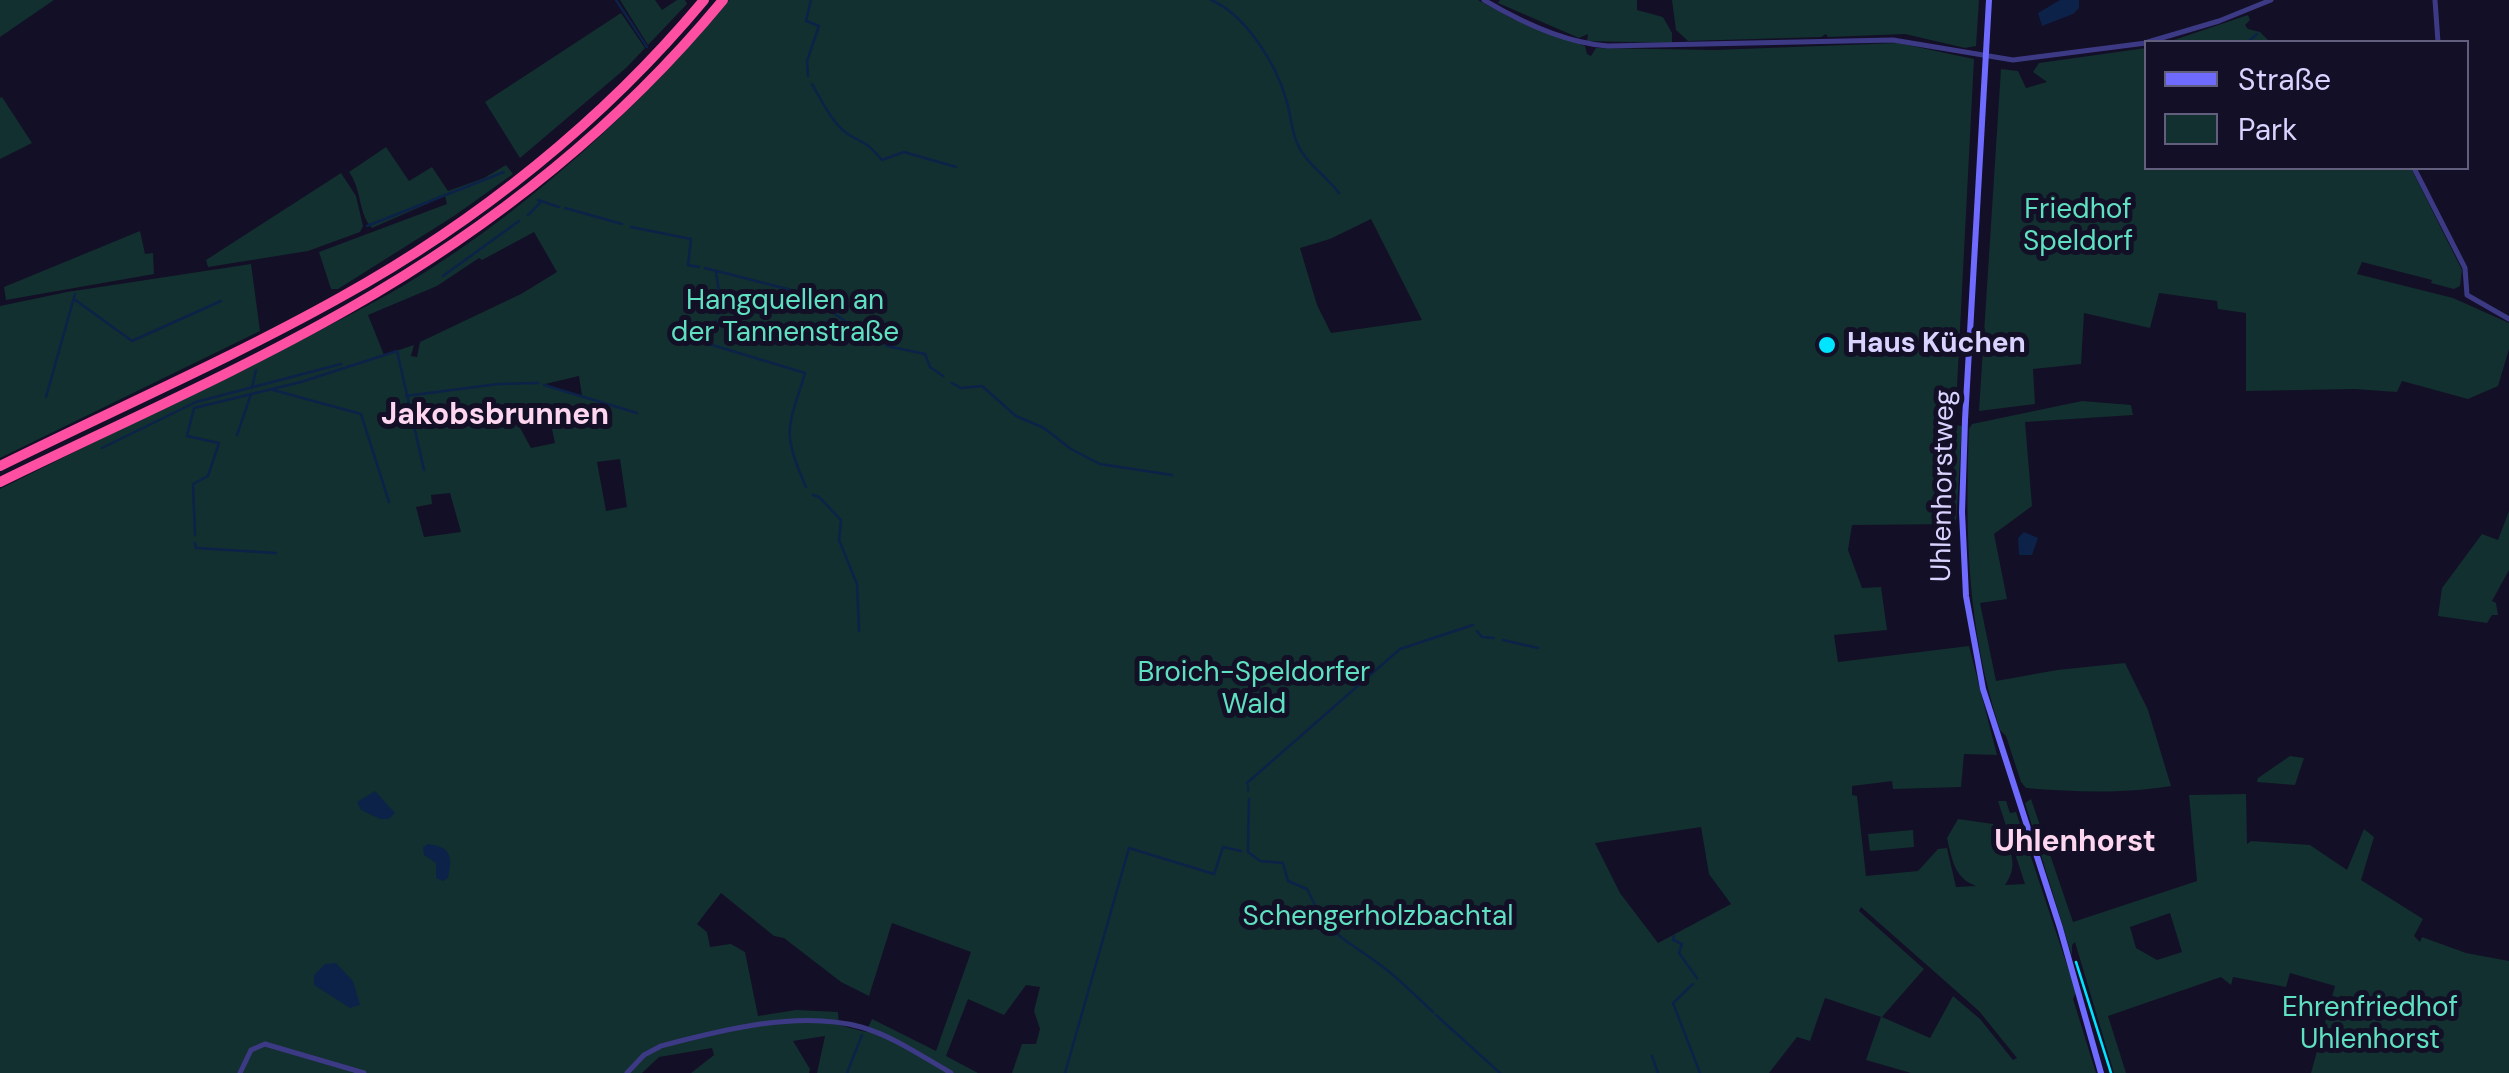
<!DOCTYPE html>
<meta charset="utf-8">
<style>
body{margin:0}
#map{position:relative;width:2509px;height:1073px;overflow:hidden;background:#130f26;font-family:"DM Sans",sans-serif}
canvas{display:block}
.legend{position:absolute;left:2144px;top:40px;width:325px;height:130px;box-sizing:border-box;background:#130f26;border:2px solid #625e7d;margin:0;padding:12px 18px;list-style:none;font-size:30px;color:#d9d4ff}
.legend li{display:flex;align-items:center;gap:20px;height:50px}
.legend b{width:50px;border:2px solid #625e7d}
</style>
<div id="map">
<canvas width="2509" height="1073"></canvas>
<ul class="legend">
<li><b style="height:12px;background:#6f6bff"></b>Straße</li>
<li><b style="height:28px;background:#12302f"></b>Park</li>
</ul>
</div>
<script>
const context = document.querySelector('canvas').getContext('2d');
context.lineJoin = 'round';
function fill(path, color) {
  context.fillStyle = color;
  context.fill(path, 'evenodd');
}
function stroke(path, color, width, dash) {
  context.strokeStyle = color;
  context.lineWidth = width;
  context.lineCap = dash ? 'butt' : 'round';
  context.setLineDash(dash || []);
  context.stroke(path);
}
function label(font, color, halo, rows, align = 'center') {
  context.font = font + ' "DM Sans",sans-serif';
  context.lineWidth = 10;
  context.setLineDash([]);
  context.textBaseline = 'middle';
  context.strokeStyle = halo;
  context.fillStyle = color;
  for (const [text, x, y, turn = 0] of rows) {
    context.save();
    context.translate(x, y);
    context.rotate((+turn || 0) * Math.PI / 180);
    context.textAlign = isNaN(turn) ? turn : align;
    if (halo) context.strokeText(text, 0, 0);
    context.fillText(text, 0, 0);
    context.restore();
  }
}
fill(new Path2D(`
 M 0,0 L 54,0 L 0,37 Z
 M 620,0 L 655,0 L 662,10 L 677,0 L 685,0 L 687,4 L 648,45 Z
 M 729,0 L 1478,0 L 1513,19 L 1585,46 L 1587,54 L 1591,56 L 1596,48 L 1715,50 L 1898,43 L 1974,59 L 1955,425 L 1962,426 L 1956,524 L 1852,525 L 1848,550 L 1862,588 L 1881,587 L 1887,630 L 1834,635 L 1838,662 L 1969,646 L 1997,755 L 1964,754 L 1961,787 L 1893,789 L 1892,781 L 1852,786 L 1852,795 L 1857,796 L 1866,876 L 1918,871 L 1938,849 L 1947,848 L 1956,887 L 1976,886 C 1954,878 1952,859 1947,838 L 1958,819 L 1993,824 C 2009,843 2021,863 2005,885 L 2025,884 L 1998,801 L 2006,801 L 2010,813 L 2016,812 L 2076,992 L 2073,999 L 2096,1073 L 1911,1073 L 1866,1060 L 1881,1017 L 1825,998 L 1810,1041 L 1797,1037 L 1769,1073 L 1012,1073 L 1022,1044 L 1036,1044 L 1040,1029 L 1034,1011 L 1040,987 L 1026,985 L 1004,1015 L 968,999 L 946,1056 L 978,1073 L 817,1073 L 825,1036 L 793,1041 L 810,1069 L 809,1073 L 691,1073 L 714,1055 L 712,1048 L 659,1057 L 642,1073 L 0,1073 L 0,489 C 81,449 163,408 244,368 C 298,341 353,315 406,284 C 523,214 643,105 729,0 ZM 1371,219 L 1422,320 L 1331,333 L 1317,305 L 1300,248 L 1330,239 ZM 534,232 L 557,272 L 521,294 L 420,342 L 417,357 L 411,356 L 414,345 L 384,355 L 368,315 L 437,286 L 479,258 L 482,260 ZM 579,376 L 582,396 L 545,384 ZM 547,406 L 555,443 L 531,448 L 512,413 ZM 620,459 L 627,507 L 606,511 L 597,462 ZM 450,493 L 461,532 L 424,537 L 416,507 L 432,504 L 431,495 ZM 1701,827 L 1709,874 L 1731,904 L 1658,943 L 1620,893 L 1595,843 ZM 721,893 L 774,936 L 784,938 L 841,982 L 869,996 L 892,923 L 971,952 L 936,1051 L 872,1019 L 866,1032 L 839,1025 L 838,1012 L 796,1010 L 758,1016 L 745,952 L 731,944 L 710,947 L 707,932 L 697,924 ZM 1861,907 L 1979,1011 L 2017,1058 L 2013,1060 L 1980,1019 L 1953,996 L 1930,1038 L 1882,1017 L 1924,969 L 1859,911 Z
 M 1491,0 L 1498,3 L 1500,0 L 1637,0 L 1637,10 L 1663,17 L 1672,33 L 1672,43 L 1587,41 L 1588,34 L 1579,38 Z
 M 1672,0 L 1979,0 L 1976,46 L 1965,48 L 1905,34 L 1828,37 L 1826,34 L 1821,37 L 1688,41 L 1676,30 Z
 M 621,13 L 645,48 L 626,68 L 520,158 L 485,102 Z
 M 2248,15 L 2250,20 L 2245,25 L 2248,29 L 2260,32 L 2270,42 L 2168,42 Z
 M 2146,48 L 2146,168 L 2411,168 L 2462,270 L 2460,286 L 2454,289 L 2431,283 L 2432,280 L 2362,262 L 2357,274 L 2453,298 L 2509,323 L 2509,349 L 2498,386 L 2468,399 L 2402,381 L 2397,392 L 2355,389 L 2246,391 L 2246,313 L 2218,309 L 2217,301 L 2159,293 L 2150,328 L 2084,313 L 2081,364 L 2033,369 L 2035,404 L 1979,411 L 2001,69 L 2018,71 L 2026,88 L 2047,82 L 2033,72 L 2039,63 Z
 M 2,97 L 32,143 L 0,159 L 0,98 Z
 M 386,147 L 409,181 L 432,167 L 448,191 L 484,178 L 506,165 L 513,174 L 454,216 L 338,289 L 331,289 L 319,252 L 447,204 L 445,196 L 372,228 C 358,214 362,189 349,172 Z
 M 341,173 L 356,196 L 363,226 L 360,232 L 308,251 L 208,267 L 206,260 Z
 M 140,231 L 145,254 L 153,253 L 154,274 L 6,300 L 4,287 Z
 M 251,264 L 260,331 L 0,458 L 0,306 L 67,292 Z
 M 2082,401 L 2131,405 L 2133,415 L 2025,422 L 2032,506 L 1994,534 L 2007,599 L 1980,603 L 1996,681 L 2057,670 L 2125,663 L 2148,710 L 2171,786 C 2121,794 2076,792 2026,788 L 2021,782 L 2006,736 L 2000,730 C 1967,627 1965,536 1969,429 L 1972,424 Z
 M 2509,511 L 2509,570 L 2492,601 L 2496,603 L 2498,615 L 2492,615 L 2487,623 L 2438,616 L 2442,588 L 2482,534 L 2498,540 Z
 M 2290,756 L 2304,758 L 2295,785 L 2257,782 L 2258,778 Z
 M 2246,794 L 2247,844 L 2251,841 L 2310,845 L 2347,870 L 2364,829 L 2374,837 L 2361,880 L 2423,919 L 2414,936 L 2420,942 L 2422,937 L 2466,953 L 2509,961 L 2509,1073 L 2311,1073 L 2335,986 L 2290,973 L 2286,987 L 2233,977 L 2231,985 L 2221,977 L 2108,1016 L 2126,1073 L 2114,1073 L 2075,942 L 2072,945 L 2072,956 L 2025,803 L 2031,799 L 2073,922 L 2197,881 L 2189,795 ZM 2170,913 L 2182,952 L 2157,960 L 2136,948 L 2130,927 Z
 M 1913,830 L 1914,847 L 1870,851 L 1868,834 Z`), '#12302f');
fill(new Path2D(`
 M 2060,0 L 2079,0 L 2079,8 L 2073,14 L 2042,26 L 2038,13 Z
 M 2024,532 L 2038,538 L 2032,555 L 2019,555 L 2018,538 Z
 M 375,791 L 395,813 L 389,819 L 380,819 L 361,810 L 357,802 Z
 M 428,844 C 451,847 453,856 448,878 L 443,881 L 436,878 L 436,863 L 424,855 L 423,847 Z
 M 336,963 L 353,981 L 360,1005 L 350,1008 L 314,985 L 314,975 L 325,964 Z`), '#0c2248');
stroke(new Path2D(`
 M 616,0 L 647,47
 M 1211,0 C 1246,15 1276,64 1286,99 C 1291,114 1291,131 1298,145 C 1306,163 1327,177 1339,193
 M 2248,42 L 2257,34
 M 808,76 L 807,61 L 819,26 L 806,21 L 811,0
 M 812,84 C 822,101 833,126 851,136 C 869,146 867,143 882,160 L 904,152 L 956,167
 M 538,200 L 559,207
 M 565,208 L 622,224
 M 528,215 L 541,202
 M 367,226 L 504,172
 M 631,227 L 691,239 L 688,265 L 699,267
 M 705,268 L 807,294 L 852,326 L 878,335 L 887,346 L 925,354 L 930,367 L 943,376
 M 716,272 L 721,305 L 718,314
 M 443,276 L 519,221
 M 74,299 L 132,341 L 221,301
 M 716,321 L 709,344 L 805,373 C 788,429 781,431 806,487
 M 952,383 L 961,388 L 982,386 L 1016,416 L 1044,428 L 1071,449 L 1100,464 L 1172,475
 M 544,385 L 637,413
 M 252,388 L 256,370
 M 273,390 L 361,414 L 389,502
 M 406,396 L 498,384 L 538,383
 M 46,397 L 75,294
 M 237,435 L 251,394
 M 102,448 L 196,402 L 341,364
 M 813,495 L 819,497 L 841,520 L 839,540 L 857,584 L 859,631
 M 195,535 L 193,484 L 208,476 L 219,443 L 187,436 L 194,408 L 301,382 L 397,351 L 424,470
 M 195,543 L 196,548 L 276,553
 M 1477,631 L 1482,637 L 1494,638
 M 1503,640 L 1538,648
 M 1247,783 L 1400,649 L 1473,625
 M 1248,786 L 1248,791
 M 1249,799 L 1248,852 L 1260,861 L 1283,863 L 1288,881 L 1307,889 C 1331,941 1345,937 1387,970 C 1403,983 1418,998 1433,1012
 M 1674,936 L 1673,940 L 1682,944 L 1679,953 L 1697,978
 M 1693,984 L 1673,1003 L 1700,1073
 M 1436,1015 L 1500,1073
 M 1652,1056 L 1658,1073
 M 847,1073 L 862,1035
 M 1065,1073 L 1129,848 L 1214,874 L 1223,847 L 1241,851`), '#0c2248', 2.5);
stroke(new Path2D(`
 M 1484,0 C 1521,22 1565,43 1608,46 L 1893,40 L 2013,60 L 2146,43
 M 2435,0 L 2438,42
 M 2148,42 L 2219,21 L 2271,0
 M 2414,168 L 2465,268 L 2467,295 L 2509,319
 M 240,1073 L 251,1050 L 265,1044 L 364,1073
 M 627,1073 L 644,1055 L 661,1046 C 722,1030 798,1010 861,1027 C 893,1036 923,1057 951,1073`), '#3d3a85', 5);
stroke(new Path2D(`
 M 1989,0 L 1965,420 L 1962,512 L 1966,596 L 1983,689 L 2060,928 L 2101,1073`), '#6f6bff', 6);
stroke(new Path2D(`
 M 0,466 C 113,410 230,359 341,297 C 477,222 604,120 704,0
 M 0,482 C 116,425 236,373 348,309 C 489,229 619,126 723,0`), '#ff4fa3', 10);
stroke(new Path2D(`
 M 2076,962 L 2111,1073`), '#00e5ff', 2.5);
for (const [x, y, r, color] of [
 [1827,345,10,"#00e5ff"]
]) {
  const dot = new Path2D();
  dot.arc(x, y, r, 0, 2 * Math.PI);
  context.fillStyle = color;
  context.fill(dot);
  stroke(dot, '#130f26', 4);
}
label('28px', '#5fe0c0', '#130f26', [
 ["Friedhof",2078,211],
 ["Speldorf",2078,243],
 ["Hangquellen an",785,302],
 ["der Tannenstraße",785,334],
 ["Broich-Speldorfer",1254,674],
 ["Wald",1254,706],
 ["Schengerholzbachtal",1378,918],
 ["Ehrenfriedhof",2370,1009],
 ["Uhlenhorst",2370,1041]
]);
label('bold 28px', '#d9d4ff', '#130f26', [
 ["Haus Küchen",1847,345]
], 'left');
label('28px', '#d9d4ff', '#130f26', [
 ["Uhlenhorstweg",1944,486,-89]
]);
label('bold 30px', '#ffd6f0', '#130f26', [
 ["Jakobsbrunnen",495,416],
 ["Uhlenhorst",2075,843]
]);
</script>
